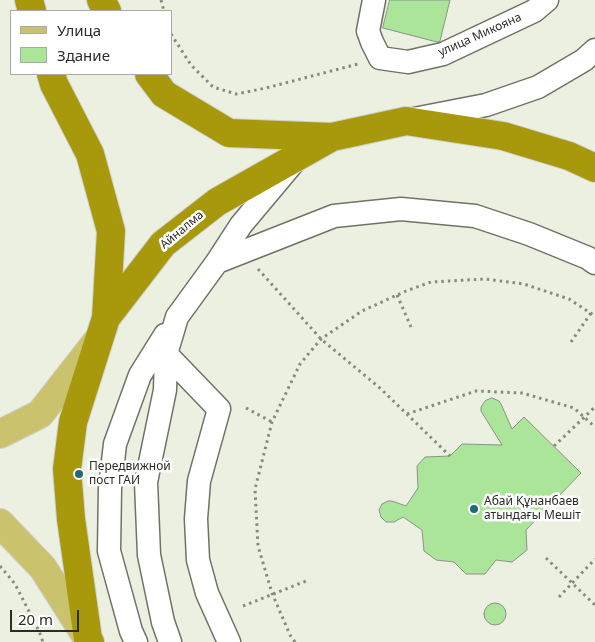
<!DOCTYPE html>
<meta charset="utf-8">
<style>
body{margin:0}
#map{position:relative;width:595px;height:642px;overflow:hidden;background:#ebf0e1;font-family:"Noto Sans",sans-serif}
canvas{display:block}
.legend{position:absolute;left:10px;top:10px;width:162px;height:65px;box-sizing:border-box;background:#fff;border:1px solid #aaaba8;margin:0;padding:6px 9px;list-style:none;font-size:15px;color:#2a2c26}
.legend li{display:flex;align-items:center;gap:10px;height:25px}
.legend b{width:25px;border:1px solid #aaaba8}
.scale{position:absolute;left:10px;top:610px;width:69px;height:22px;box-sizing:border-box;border:2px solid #2a2c26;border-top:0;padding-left:6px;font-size:15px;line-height:18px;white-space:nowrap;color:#2a2c26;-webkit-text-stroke:4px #fff;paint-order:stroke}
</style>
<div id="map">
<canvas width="595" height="642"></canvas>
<ul class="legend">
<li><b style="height:6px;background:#cac26d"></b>Улица</li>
<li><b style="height:14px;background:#abe59a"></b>Здание</li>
</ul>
<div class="scale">20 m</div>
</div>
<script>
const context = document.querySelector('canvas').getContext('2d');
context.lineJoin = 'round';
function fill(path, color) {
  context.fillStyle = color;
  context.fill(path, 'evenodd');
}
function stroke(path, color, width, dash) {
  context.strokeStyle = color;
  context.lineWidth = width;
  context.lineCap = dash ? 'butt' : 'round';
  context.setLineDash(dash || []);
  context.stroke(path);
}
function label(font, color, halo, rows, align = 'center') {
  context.font = font + ' "Noto Sans",sans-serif';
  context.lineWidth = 5;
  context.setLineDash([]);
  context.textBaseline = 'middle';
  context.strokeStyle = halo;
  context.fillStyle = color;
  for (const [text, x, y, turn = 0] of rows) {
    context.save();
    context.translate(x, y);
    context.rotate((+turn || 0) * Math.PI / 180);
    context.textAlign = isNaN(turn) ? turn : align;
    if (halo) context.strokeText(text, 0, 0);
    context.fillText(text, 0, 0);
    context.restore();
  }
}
const building = new Path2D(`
 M 390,0 L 450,0 L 440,41 L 437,42 L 383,28 Z
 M 492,398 L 499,401 L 501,404 L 512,429 L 524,417 L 581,473 L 526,530 L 527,550 L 512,562 L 496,560 L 485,574 L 466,574 L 454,562 L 436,560 L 424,551 L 422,530 L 403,517 L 394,522 L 386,522 L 381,517 L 379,510 L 382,504 L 388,501 L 392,501 L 406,506 L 418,488 L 417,466 L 425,457 L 450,456 L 462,444 L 502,445 L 481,411 L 481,407 L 485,401 Z
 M484 614a11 11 0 1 1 22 0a11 11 0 1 1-22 0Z`);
fill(building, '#abe59a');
stroke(building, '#8a9387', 1);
const minor = new Path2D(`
 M 374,0 L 368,31 L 372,42 L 380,58 L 408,62 L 443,54 L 534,11 L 547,0
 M 414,119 L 486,105 L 538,87 L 584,60 L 595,50
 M 217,262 L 334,216 L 401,209 L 475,216 L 529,234 L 588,258 L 595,263
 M 166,354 L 219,409 L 199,481 L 196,519 L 198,560 L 207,593 L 229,642
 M 136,642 L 131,631 L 109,551 L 110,488 L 115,444 L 140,375 L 165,335
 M 170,642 L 163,622 L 149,555 L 146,482 L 165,390 L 166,354 L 177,317 L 217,262 L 241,225 L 293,163`);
const major = new Path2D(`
 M 0,434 L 40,414 L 98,340
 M 0,523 L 43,568 L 88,639`);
const highway = new Path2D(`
 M 29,0 L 32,11
 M 101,0 L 107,11
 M 51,74 L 54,84 L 90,154 L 111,231 L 106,318
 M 149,74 L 164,94 L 229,133 L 332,137
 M 90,642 L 88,639 L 71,519 L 67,469 L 73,422 L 106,318 L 163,244 L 217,202 L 332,137 L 406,121 L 503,136 L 569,156 L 595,168`);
stroke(minor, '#6f7366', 25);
stroke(major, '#d0d1cf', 30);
stroke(highway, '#d0d1cf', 30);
stroke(new Path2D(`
 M 161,0 L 164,11
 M 171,34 L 191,65 L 213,87 L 236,94 L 266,88 L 358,64
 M 258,269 L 321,339 L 381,389 L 450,456
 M 397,295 L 411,327
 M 571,342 L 591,313
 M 246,408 L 272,422
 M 407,414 L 476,391 L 522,393 L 574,408 L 595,427
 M 554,446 L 595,407
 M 546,558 L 595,605
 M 0,566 L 15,584 L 39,631 L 43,642
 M 559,597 L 595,559
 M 243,606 L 306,581
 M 295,642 L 290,635 L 272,593 L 258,546 L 255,489 L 272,422 L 300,364 L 321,339 L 362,311 L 406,291 L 431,282 L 485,279 L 524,284 L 569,299 L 595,316`), '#868a7f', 3, [2.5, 4]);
stroke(minor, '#fff', 22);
stroke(major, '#cac26d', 28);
stroke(highway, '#a7990b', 28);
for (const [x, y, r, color] of [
 [79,474,5,"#216a76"],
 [474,509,5,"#216a76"]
]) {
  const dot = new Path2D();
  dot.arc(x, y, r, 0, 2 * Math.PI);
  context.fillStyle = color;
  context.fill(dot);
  stroke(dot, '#fff', 2);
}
label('12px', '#2a2c26', '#fff', [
 ["улица Микояна",480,35,-24],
 ["Айналма",182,230,-40]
]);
label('12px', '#2a2c26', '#fff', [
 ["Передвижной",89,467],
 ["пост ГАИ",89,481],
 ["Абай Құнанбаев",484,502],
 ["атындағы Мешіт",484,516]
], 'left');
</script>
